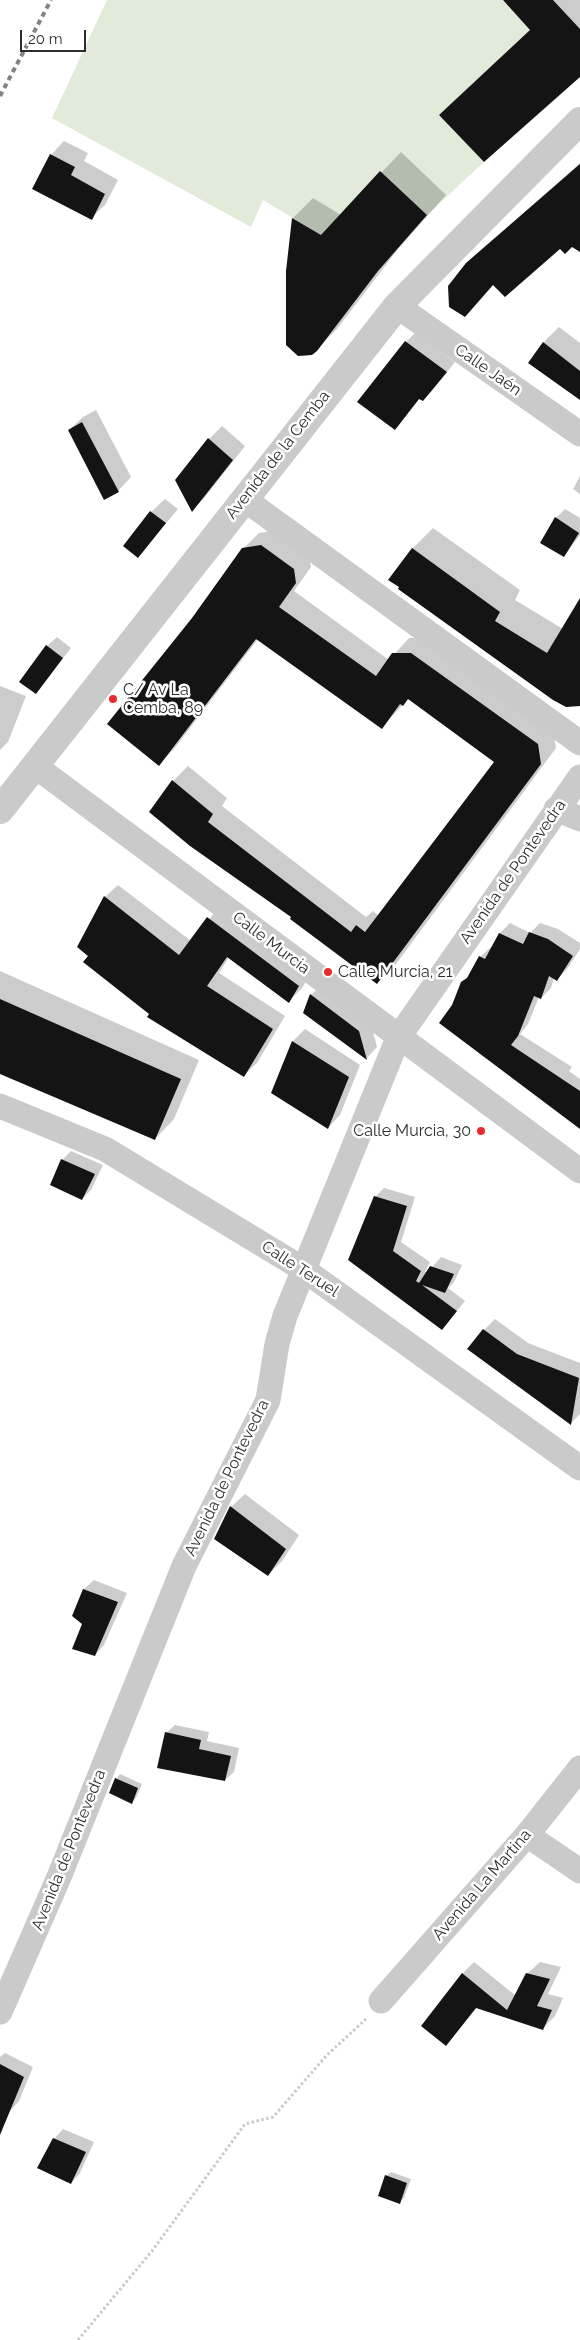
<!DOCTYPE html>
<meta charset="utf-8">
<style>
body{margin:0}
#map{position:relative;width:580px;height:2340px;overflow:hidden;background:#fff;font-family:Raleway,sans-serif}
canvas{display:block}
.scale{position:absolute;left:20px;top:30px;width:66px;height:22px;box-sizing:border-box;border:2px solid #2d2d2d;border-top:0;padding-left:6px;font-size:15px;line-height:18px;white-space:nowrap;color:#2d2d2d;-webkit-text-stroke:4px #fff;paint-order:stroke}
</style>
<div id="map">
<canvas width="580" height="2340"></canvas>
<div class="scale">20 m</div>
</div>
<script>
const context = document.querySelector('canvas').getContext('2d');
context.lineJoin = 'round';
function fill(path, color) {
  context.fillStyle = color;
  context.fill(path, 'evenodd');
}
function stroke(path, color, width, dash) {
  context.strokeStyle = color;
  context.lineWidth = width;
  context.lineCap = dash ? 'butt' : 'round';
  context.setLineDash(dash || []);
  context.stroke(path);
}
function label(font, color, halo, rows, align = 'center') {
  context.font = font + ' Raleway,sans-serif';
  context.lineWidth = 5;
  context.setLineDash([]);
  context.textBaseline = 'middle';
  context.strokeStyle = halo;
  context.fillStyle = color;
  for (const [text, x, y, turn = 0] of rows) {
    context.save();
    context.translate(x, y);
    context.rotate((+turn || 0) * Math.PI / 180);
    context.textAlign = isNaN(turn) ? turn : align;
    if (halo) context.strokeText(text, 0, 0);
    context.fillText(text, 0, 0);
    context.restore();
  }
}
fill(new Path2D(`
 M 107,0 L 503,0 L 531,30 L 439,115 L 484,162 L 427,215 L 380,171 L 329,227 L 329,240 L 263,200 L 251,227 L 52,118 Z`), '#e2ebda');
fill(new Path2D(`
 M 504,0 L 580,0 L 580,75 L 532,29 Z
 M 64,141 L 88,153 L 84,161 L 118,180 L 105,205 L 91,218 L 51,155 Z
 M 401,152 L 446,195 L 398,249 L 337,329 L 312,354 L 303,356 L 291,350 L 288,271 L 293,218 L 313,198 L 341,215 Z
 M 580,163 L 580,250 L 572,246 L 560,247 L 494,284 L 464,316 L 467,264 Z
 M 559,327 L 580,343 L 580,399 L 543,343 Z
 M 415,333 L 455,362 L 432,391 L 423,400 L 420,398 L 395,428 L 406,342 Z
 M 96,410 L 131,477 L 118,491 L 69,430 L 83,417 Z
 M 222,426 L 245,446 L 205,497 L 192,510 L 209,439 Z
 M 580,476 L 580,494 L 573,489 Z
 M 165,499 L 178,509 L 138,557 L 151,512 Z
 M 565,509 L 580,518 L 580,535 L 564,556 L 556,518 Z
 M 433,528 L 520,590 L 515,600 L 563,629 L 580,607 L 580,704 L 412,549 Z
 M 277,530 L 309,553 L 311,567 L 294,591 L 389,660 L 409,638 L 426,638 L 553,729 L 556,748 L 393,968 L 377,983 L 293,917 L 190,845 L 173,781 L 188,766 L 227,798 L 222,806 L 366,917 L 373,911 L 379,916 L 496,761 L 409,698 L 381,728 L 258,639 L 174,749 L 159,764 L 193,618 L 243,549 L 259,533 Z
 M 57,637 L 71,648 L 36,693 L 47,646 Z
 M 0,686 L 26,696 L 8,742 L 0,750 Z
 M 118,885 L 191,941 L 221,905 L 311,973 L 302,988 L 289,1001 L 229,957 L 219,973 L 285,1016 L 257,1063 L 244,1075 L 151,1014 L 90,955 L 105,897 Z
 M 510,923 L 530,933 L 540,923 L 558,929 L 580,943 L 580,949 L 567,969 L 557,980 L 554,978 L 551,988 L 541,998 L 539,997 L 528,1024 L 520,1034 L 572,1067 L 569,1071 L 580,1079 L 580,1128 L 453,1006 L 462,982 L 471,974 L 480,957 L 491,947 L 492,948 L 500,933 Z
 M 0,971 L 199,1060 L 174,1119 L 155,1139 L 0,1072 Z
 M 322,984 L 370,1020 L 377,1047 L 367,1058 L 304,1012 L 311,995 Z
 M 305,1029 L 360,1065 L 340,1115 L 328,1128 L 272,1093 L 293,1041 Z
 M 71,1151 L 103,1165 L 91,1190 L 82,1199 L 62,1160 Z
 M 384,1188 L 415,1197 L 401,1242 L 430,1262 L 425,1272 L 427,1273 L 441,1257 L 462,1265 L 454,1282 L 448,1288 L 465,1301 L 442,1329 L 350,1259 L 375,1197 Z
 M 495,1319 L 528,1343 L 580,1363 L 580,1414 L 571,1423 L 484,1330 Z
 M 245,1494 L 299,1535 L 282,1561 L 268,1575 L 231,1507 Z
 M 94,1580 L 127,1593 L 104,1645 L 95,1655 L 84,1623 L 73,1616 L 84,1589 Z
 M 175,1725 L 209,1732 L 207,1741 L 239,1748 L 234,1772 L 225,1780 L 166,1733 Z
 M 120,1774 L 142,1784 L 136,1798 L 132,1802 L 116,1779 Z
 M 474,1962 L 516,1996 L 527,1974 L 540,1962 L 561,1967 L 548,1994 L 563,1998 L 555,2016 L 543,2028 L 477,2007 L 446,2044 L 462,1974 Z
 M 5,2053 L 33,2067 L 19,2101 L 10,2111 L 0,2106 L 0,2057 Z
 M 63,2129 L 94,2142 L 80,2173 L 71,2183 L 54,2139 Z
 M 391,2172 L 411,2179 L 404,2198 L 399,2202 L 386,2176 Z`), '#0003');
fill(new Path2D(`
 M 503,0 L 553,0 L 580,29 L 580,77 L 484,162 L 439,115 L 530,30 Z
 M 50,154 L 75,167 L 71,175 L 105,194 L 92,220 L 32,189 Z
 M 580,164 L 580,252 L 572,247 L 565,254 L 560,249 L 505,297 L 493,285 L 465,317 L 449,307 L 448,286 L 466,263 Z
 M 380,171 L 427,215 L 378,271 L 317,351 L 312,355 L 298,356 L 286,345 L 286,271 L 292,218 L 321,235 Z
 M 405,341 L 447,372 L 423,401 L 419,399 L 395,430 L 357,402 Z
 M 543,342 L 580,371 L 580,400 L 528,363 Z
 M 82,422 L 119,492 L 104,500 L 68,430 Z
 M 208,438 L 233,460 L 192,512 L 175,480 Z
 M 150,511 L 166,523 L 138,558 L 123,546 Z
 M 555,517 L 579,533 L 564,557 L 540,543 Z
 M 261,545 L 294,569 L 296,583 L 279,607 L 376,676 L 392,653 L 411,653 L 538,744 L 541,764 L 377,984 L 290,919 L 291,917 L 190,846 L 149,812 L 172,780 L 213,814 L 208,822 L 351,932 L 356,925 L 365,932 L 494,762 L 408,699 L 403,706 L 400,704 L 382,729 L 256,639 L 159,766 L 107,724 L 192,618 L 242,548 Z
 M 412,548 L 500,612 L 495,621 L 547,653 L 580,598 L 580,706 L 566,707 L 553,700 L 398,589 L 399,587 L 388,580 Z
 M 46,645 L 63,658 L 36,694 L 19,682 Z
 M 104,896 L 179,955 L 207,917 L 299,986 L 289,1003 L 227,957 L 207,986 L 273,1029 L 244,1077 L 147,1017 L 149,1014 L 83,962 L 88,956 L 77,947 Z
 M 529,932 L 548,939 L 573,956 L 557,981 L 549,976 L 541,999 L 534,996 L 518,1036 L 511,1045 L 580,1091 L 580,1129 L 439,1023 L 452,1005 L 461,982 L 467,978 L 479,956 L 485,959 L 499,933 L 523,944 Z
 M 310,994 L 359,1031 L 367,1060 L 303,1013 Z
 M 0,999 L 181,1079 L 155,1140 L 0,1074 Z
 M 292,1041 L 349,1077 L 328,1129 L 271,1093 Z
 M 61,1159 L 95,1174 L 82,1200 L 50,1185 Z
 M 374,1196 L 407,1206 L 393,1251 L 421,1271 L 416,1281 L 419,1283 L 430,1266 L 454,1274 L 445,1293 L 422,1285 L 457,1311 L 442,1330 L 348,1260 Z
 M 483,1329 L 517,1354 L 579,1378 L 571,1425 L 467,1349 Z
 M 230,1506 L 286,1549 L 268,1576 L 214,1539 Z
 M 83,1589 L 118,1602 L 95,1656 L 72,1649 L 82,1624 L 72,1616 Z
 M 165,1732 L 201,1740 L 199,1749 L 231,1756 L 225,1781 L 157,1768 Z
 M 115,1778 L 138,1788 L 132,1804 L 109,1793 Z
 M 462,1973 L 507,2010 L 526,1973 L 550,1979 L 537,2006 L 552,2010 L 543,2030 L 476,2008 L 446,2046 L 421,2026 Z
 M 0,2064 L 24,2077 L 0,2135 Z
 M 53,2138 L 86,2152 L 71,2184 L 37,2168 Z
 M 385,2175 L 407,2183 L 400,2204 L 378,2196 Z`), '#141414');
stroke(new Path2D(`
 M 78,2340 L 152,2251 L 245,2124 L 273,2117 L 327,2055 L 366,2019`), '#cacaca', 3, [2.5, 2.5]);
stroke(new Path2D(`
 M 397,306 L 580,434
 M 244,499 L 580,743
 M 35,766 L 580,1171
 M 556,809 L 580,819
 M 0,1106 L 105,1149 L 303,1269 L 580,1468
 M 527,1835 L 580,1871
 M 381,2001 L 527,1835 L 580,1768
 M 0,2012 L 59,1877 L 184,1566 L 268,1400 L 277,1344 L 285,1316 L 398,1038 L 580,777`), '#cacaca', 25);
stroke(new Path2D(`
 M 0,810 L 397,306 L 580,121`), '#cacaca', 28);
stroke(new Path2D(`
 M 0,96 L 51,0`), '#828282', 4, [5, 4]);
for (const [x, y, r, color] of [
 [113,699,5,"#e82d2c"],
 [328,972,5,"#e82d2c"],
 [481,1131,5,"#e82d2c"]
]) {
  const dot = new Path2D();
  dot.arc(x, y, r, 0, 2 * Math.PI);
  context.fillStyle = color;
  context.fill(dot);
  stroke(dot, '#fff', 2);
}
label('16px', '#2d2d2d', '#fff', [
 ["Calle Jaén",488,370,35],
 ["Avenida de la Cemba",278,455,-52],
 ["Avenida de Pontevedra",513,872,-55],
 ["Calle Murcia",271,943,37],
 ["Calle Teruel",300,1269,33],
 ["Avenida de Pontevedra",227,1478,-64],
 ["Avenida de Pontevedra",69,1850,-68],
 ["Avenida La Martina",482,1885,-49]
]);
label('16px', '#2d2d2d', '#fff', [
 ["C/ Av La",123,690],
 ["Cemba, 89",123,708],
 ["Calle Murcia, 21",338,972],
 ["Calle Murcia, 30",471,1131,"right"]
], 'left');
</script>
